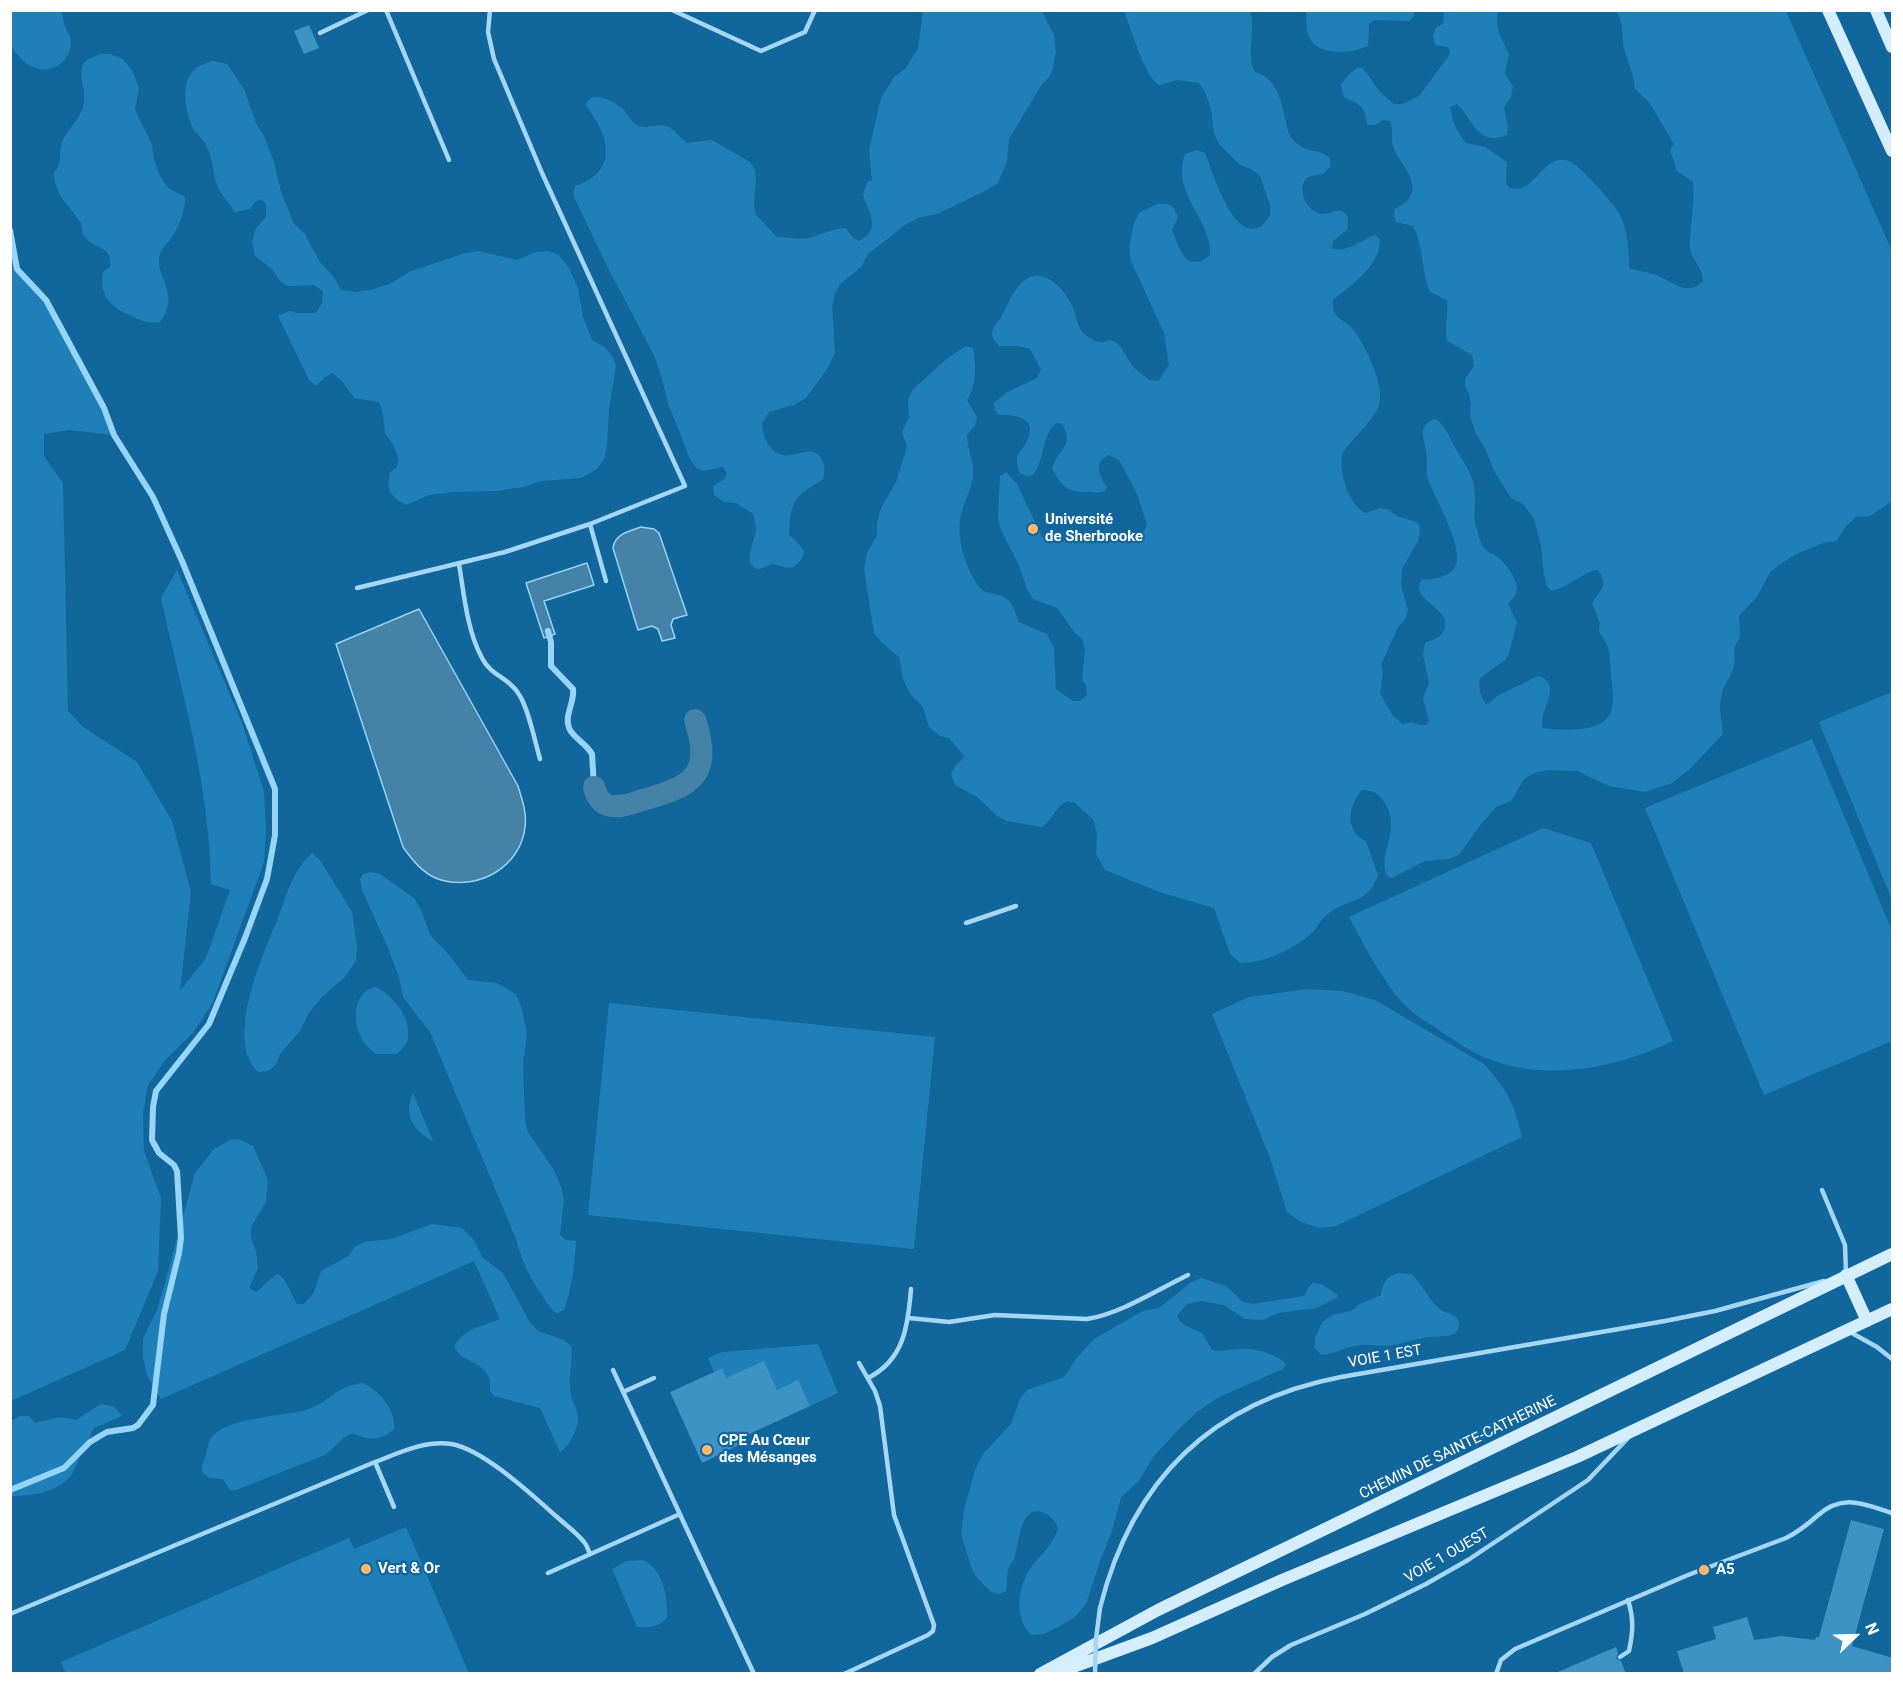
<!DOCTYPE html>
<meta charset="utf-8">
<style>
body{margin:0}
#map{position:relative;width:1903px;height:1684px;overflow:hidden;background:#11669c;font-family:Roboto,sans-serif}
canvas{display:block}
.frame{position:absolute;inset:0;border:12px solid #fff;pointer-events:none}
.north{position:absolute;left:1825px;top:1606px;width:60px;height:60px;-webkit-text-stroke:4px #11669c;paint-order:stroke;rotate:67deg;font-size:16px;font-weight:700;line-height:24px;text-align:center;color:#fff}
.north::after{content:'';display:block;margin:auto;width:21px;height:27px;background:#fff;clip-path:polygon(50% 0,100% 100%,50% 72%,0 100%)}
</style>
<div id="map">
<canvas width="1903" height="1684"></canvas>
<div class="frame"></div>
<div class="north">N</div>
</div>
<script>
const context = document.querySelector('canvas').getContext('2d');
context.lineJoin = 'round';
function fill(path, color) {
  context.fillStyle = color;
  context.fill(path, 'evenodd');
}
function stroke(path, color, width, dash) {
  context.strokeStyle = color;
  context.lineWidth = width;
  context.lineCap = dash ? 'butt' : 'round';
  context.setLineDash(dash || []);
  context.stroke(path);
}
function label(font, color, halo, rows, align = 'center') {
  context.font = font + ' Roboto,sans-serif';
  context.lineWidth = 4.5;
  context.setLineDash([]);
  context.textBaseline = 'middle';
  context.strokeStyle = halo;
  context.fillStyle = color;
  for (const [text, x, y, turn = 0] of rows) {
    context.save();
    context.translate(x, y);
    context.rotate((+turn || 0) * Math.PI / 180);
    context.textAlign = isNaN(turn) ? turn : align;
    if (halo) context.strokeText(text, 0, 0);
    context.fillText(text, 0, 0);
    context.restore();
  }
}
fill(new Path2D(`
 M 10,11 L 61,11 C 64,18 63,25 68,33 C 70,37 71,37 71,41 C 70,72 35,79 18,55 C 15,52 11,48 10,43 C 9,33 10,21 10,11 Z
 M 923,11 L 1042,11 L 1054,35 L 1056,52 L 1053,68 L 1050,76 L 1042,84 L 1009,139 L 1007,161 L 998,183 L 985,191 L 937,214 L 918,218 L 905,225 L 868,254 L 861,267 L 840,284 L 835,294 L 832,306 L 835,353 L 827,369 L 806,398 L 794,405 L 769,412 L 762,424 C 763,436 769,452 782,455 C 795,458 814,443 822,460 C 825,466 825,472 823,479 C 795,497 791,498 789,534 C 799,547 814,550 794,567 L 787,568 L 773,564 C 768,565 763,569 759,569 C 740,566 756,539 756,529 C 756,524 754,519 753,514 L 736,503 L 724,502 L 714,495 L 713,486 L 723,480 L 727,474 L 723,467 C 708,469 700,477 690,459 L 668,403 L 661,376 L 654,355 L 609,270 L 573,195 L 575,186 C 606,176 613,154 599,126 C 595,118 590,112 586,105 C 591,89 612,101 622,108 C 627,112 629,119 634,123 C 643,131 655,124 665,126 C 675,128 679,138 687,143 L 712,140 L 750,162 L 755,170 L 756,179 L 754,206 L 756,215 L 777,237 C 789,237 800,241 812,237 C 824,234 834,228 846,228 L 853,238 L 859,241 C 883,228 868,213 863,194 L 868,181 L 872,181 L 869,150 L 881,98 L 894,77 L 906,68 L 918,48 Z
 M 1124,11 L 1250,11 C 1257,31 1245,53 1255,72 C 1282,80 1282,111 1289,134 C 1303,157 1318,146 1330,158 L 1330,167 C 1329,168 1324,173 1323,174 C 1317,176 1310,174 1305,180 C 1297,191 1308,212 1321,214 C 1328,215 1338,208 1344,212 C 1350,217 1348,223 1347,230 L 1333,241 L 1332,248 C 1345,254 1361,240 1375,235 L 1380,240 C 1380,266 1351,285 1333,300 C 1331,321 1346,318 1355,332 C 1366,347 1385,386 1379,405 C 1376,417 1352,440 1343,452 C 1337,469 1349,507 1366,513 L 1381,508 L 1389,510 L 1397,516 L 1416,522 L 1419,525 L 1420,532 L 1418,541 L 1402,569 L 1401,586 L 1408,610 L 1405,620 L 1398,627 L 1381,665 L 1383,672 L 1380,693 L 1393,716 L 1403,724 L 1411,722 L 1420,725 L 1426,725 L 1429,721 L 1423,698 L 1429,683 L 1423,655 L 1425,643 C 1430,640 1438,639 1441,635 C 1462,610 1406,601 1422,580 C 1432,579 1445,578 1453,570 C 1469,553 1434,498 1428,479 C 1425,470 1428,460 1426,451 C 1424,436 1417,427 1434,419 C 1445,423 1448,435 1453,444 C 1462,461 1474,473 1475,494 C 1476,506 1472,519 1477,530 C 1479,537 1481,546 1487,551 C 1492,556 1488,551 1495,555 C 1504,561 1517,577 1517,589 C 1517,595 1511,600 1508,604 L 1517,622 L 1509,654 L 1505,660 L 1480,678 C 1478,688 1480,696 1486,704 L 1490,703 L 1497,696 L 1538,676 C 1565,683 1537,712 1543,728 C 1555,730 1568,730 1580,729 C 1616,726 1615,705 1611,675 C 1609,655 1612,649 1599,632 L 1600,623 L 1592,603 C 1601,589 1609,586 1598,570 C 1584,571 1569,587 1551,591 L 1547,586 L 1544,575 L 1541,546 L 1534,519 L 1523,504 L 1511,498 L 1494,471 L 1486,450 L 1476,434 L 1470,416 L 1471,405 L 1469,394 L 1465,386 L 1465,379 L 1474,366 L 1472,355 L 1447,341 C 1444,324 1449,314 1447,300 L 1430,292 C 1421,270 1424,247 1413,226 L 1396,222 L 1394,216 L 1395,209 C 1399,206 1404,204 1407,201 C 1423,184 1400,164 1394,149 C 1390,139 1394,131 1390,121 L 1383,120 L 1375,125 L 1368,125 C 1365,120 1366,117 1364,111 C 1360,103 1351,101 1344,97 L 1341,85 L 1349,74 L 1357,68 L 1363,68 L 1380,92 L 1394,104 L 1403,104 L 1419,96 L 1448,57 L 1450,51 L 1448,47 L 1435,45 L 1433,35 L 1436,27 L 1443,24 L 1444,11 L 1498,11 C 1494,27 1502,39 1509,54 L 1505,74 L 1513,86 L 1511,97 L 1504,108 L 1508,127 L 1507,135 C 1477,147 1474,120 1457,104 L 1450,107 C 1452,121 1457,132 1466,143 L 1485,147 L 1507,162 L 1506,183 L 1508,187 C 1532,196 1538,166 1558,160 C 1562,159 1568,160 1571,162 C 1582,168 1616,205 1621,217 C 1628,234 1629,250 1629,268 C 1638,271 1647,272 1656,275 C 1673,281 1686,298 1703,281 C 1703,267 1690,259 1690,246 C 1690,224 1695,204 1693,182 L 1677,171 L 1670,150 L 1674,144 L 1649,102 L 1635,89 C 1634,73 1629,67 1625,52 C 1620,37 1626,26 1616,11 L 1786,11 L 1892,251 L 1892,501 L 1870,516 L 1856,517 L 1847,525 L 1836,541 L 1823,543 L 1794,555 L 1771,571 L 1756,598 L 1739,616 L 1740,638 C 1730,650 1737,652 1734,665 C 1733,672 1727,680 1724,687 C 1717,707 1721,715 1723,734 L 1690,769 L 1672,783 L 1645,792 L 1609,786 L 1577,771 L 1548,770 L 1534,773 L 1524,779 L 1511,801 L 1496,807 L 1478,828 L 1459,855 L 1449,859 L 1425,861 L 1392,878 L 1387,876 C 1376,853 1405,828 1382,799 C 1377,792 1370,790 1362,790 C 1348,806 1344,831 1366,841 L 1378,875 C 1367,906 1349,897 1328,914 C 1322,918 1318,926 1313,932 C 1294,949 1266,963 1240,963 L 1230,954 L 1214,908 L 1159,892 L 1105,870 L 1096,854 L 1097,833 L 1093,819 L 1075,803 L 1067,801 C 1054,808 1052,822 1041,827 L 1007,821 L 997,816 L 976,796 L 955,785 L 951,774 L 956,765 L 965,757 L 949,738 L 940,736 L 929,727 L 923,707 L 910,694 L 903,679 L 899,657 L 881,642 L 874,633 L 864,569 L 867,553 L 877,535 L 877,523 L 881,508 L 896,482 L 904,457 L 907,446 L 902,432 L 909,417 L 908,399 L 913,389 L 949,357 L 966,346 L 973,348 C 976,366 977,385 967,400 L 977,417 L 975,426 L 967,435 C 967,449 975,463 973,476 C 972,487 965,500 962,511 C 955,535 964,565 978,585 C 985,597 1000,591 1009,601 C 1014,606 1016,615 1019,622 L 1047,634 L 1054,648 L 1056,689 L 1073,701 L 1080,701 L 1087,695 L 1086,685 L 1082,680 L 1085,650 L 1082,639 L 1075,633 L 1057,608 L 1033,599 L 1027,589 L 1018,563 L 1001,530 L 998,518 L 1000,476 L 1006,472 L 1017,484 L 1042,537 L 1050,543 L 1058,543 L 1071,540 L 1079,535 L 1096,533 L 1129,542 L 1140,540 L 1147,525 L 1137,494 L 1119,460 L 1109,455 C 1093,462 1099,476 1107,487 L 1105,491 C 1097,494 1094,492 1086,492 C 1067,492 1060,485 1052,468 C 1059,448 1075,445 1062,424 L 1056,423 C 1042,434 1045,460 1033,475 L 1026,476 L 1020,473 C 1018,467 1015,462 1018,455 C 1020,450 1024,447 1026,443 C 1040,418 1015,414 998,415 L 995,410 L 994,403 L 1006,393 L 1037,378 L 1041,369 L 1030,349 L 1018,346 L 999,346 C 996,342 992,339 992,334 C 992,326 1000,321 1003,314 C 1010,299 1023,267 1047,278 C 1058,283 1069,297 1073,308 C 1076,315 1077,324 1081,330 C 1085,336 1097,344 1104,342 C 1108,341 1108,339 1113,341 C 1122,344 1126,358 1132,365 C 1136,371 1144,375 1149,380 L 1159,381 L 1169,364 L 1164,333 L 1131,261 L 1129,246 L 1134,223 L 1139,213 L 1157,204 L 1167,204 L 1174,208 L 1178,217 L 1172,230 C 1179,248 1187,275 1210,255 C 1212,218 1171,196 1185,154 L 1197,150 L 1205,153 C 1213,172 1228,227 1252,229 C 1255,229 1258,227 1261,227 L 1270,215 L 1270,205 L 1260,176 L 1251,169 L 1240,165 L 1220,145 L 1214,134 L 1211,109 L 1205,92 L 1199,83 L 1177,80 L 1159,85 C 1144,76 1131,28 1124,11 Z
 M 1414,11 L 1414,16 L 1409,21 L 1375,20 L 1369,24 L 1368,46 C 1351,54 1315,57 1308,34 C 1306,28 1307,18 1306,11 Z
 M 100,54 L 110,54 L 123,59 L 133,72 L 139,88 L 135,110 L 152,145 L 154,160 L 159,174 L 168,188 L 185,197 C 185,213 179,227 170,240 C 167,243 163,247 161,251 C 151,275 183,291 160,322 C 144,324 141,320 127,314 C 109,306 99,293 103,272 L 110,267 C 115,240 81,253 81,223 C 69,205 55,196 54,173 C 64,162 57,150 64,138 C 71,124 83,117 84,101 C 86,89 77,74 84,63 C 88,58 95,57 100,54 Z
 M 213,61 L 227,64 L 244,89 L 256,123 L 264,136 L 274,162 L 281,192 L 294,224 L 304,233 L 320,262 L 333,276 L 341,290 L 356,292 L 370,290 L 390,284 L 409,272 L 462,254 L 478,251 L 517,260 L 536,252 L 548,251 L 559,255 L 569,268 L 578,288 L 583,317 L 592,340 L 605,347 L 613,357 L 616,366 L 609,409 L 607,446 L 604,459 L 597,469 L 581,478 L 541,481 L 524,487 L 496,491 L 454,492 L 429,495 L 406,505 C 390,496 386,490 390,472 L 396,468 L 399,460 L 394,446 L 385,433 L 383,415 L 379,402 L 354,398 L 342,381 L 332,373 L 325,377 L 316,386 L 309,380 L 278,316 L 289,311 L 297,313 L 316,313 L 322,303 L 323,291 L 314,285 L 288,286 L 280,281 L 271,268 L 255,256 L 252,241 L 256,228 L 266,217 L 266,204 L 261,199 L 255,202 L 250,209 L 235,212 C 230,204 223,197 219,189 C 212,176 214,159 206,145 C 203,139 197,135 194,130 C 186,114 180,87 192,72 C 197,66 206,63 213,61 Z
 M 11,230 L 17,269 L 46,300 L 104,408 L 114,435 L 69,430 L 44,434 L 44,456 L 63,483 L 68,711 L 83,727 L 137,762 L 172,821 L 191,892 L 180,991 L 206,958 L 230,890 L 211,884 C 210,787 182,693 161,598 L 177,570 L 242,723 L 264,791 L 266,832 L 264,862 L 213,1002 L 193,1033 L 166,1059 L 148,1085 L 143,1112 L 144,1151 L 161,1198 L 158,1271 L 125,1350 L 11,1401 Z
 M 1892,692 L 1892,900 L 1819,722 Z
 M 1812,739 L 1892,931 L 1892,1041 L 1764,1095 L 1645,808 Z
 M 1543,828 L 1591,843 L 1673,1041 C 1618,1067 1550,1082 1491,1060 C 1472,1053 1455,1041 1439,1030 C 1425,1021 1410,1012 1399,999 C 1379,974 1364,945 1349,917 Z
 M 312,853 L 320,860 L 352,912 L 357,946 L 356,960 L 346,976 L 322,997 L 308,1014 L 300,1031 L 280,1054 L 276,1064 L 269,1071 L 258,1072 C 224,1039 263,955 278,918 C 287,895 292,871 312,853 Z
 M 370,872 L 380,874 L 414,898 L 421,910 L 430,935 L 450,956 L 468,980 L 497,983 L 509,990 L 516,994 L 522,1009 L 527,1034 L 523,1064 L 525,1121 L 528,1132 L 554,1170 L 561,1187 L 564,1200 L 560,1235 L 566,1240 L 576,1241 C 575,1264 572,1288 564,1310 L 558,1313 L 554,1312 C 535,1287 524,1269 516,1239 L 430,1032 L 403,997 L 399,977 L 388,948 L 362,890 L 360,879 L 363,874 Z
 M 375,987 C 393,994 411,1018 408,1038 C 407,1045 401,1050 397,1054 L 376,1054 C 370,1049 363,1043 360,1035 C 352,1018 354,992 375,987 Z
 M 1308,989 L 1342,991 L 1375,1000 L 1484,1064 C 1506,1088 1515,1105 1522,1137 L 1336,1226 L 1319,1228 L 1299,1221 L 1287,1212 L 1270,1158 L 1212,1014 L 1249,997 Z
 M 609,1003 L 935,1037 L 914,1249 L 588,1215 Z
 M 413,1093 L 433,1141 C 413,1131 403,1114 413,1093 Z
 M 239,1139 L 253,1146 L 268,1180 L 266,1202 L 251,1227 L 251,1238 L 256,1251 L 258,1268 L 249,1288 L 256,1292 C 265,1286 269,1278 278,1274 C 288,1281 290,1293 297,1304 L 304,1304 L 314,1292 L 321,1271 L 350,1255 L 354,1247 L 364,1242 L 391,1239 L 432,1224 L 462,1228 L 474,1240 L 482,1257 L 503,1273 L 529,1321 L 538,1331 L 564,1340 L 571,1346 C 574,1361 568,1374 570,1388 C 572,1409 584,1411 574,1434 C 570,1442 568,1446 560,1452 L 540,1408 L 494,1396 L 490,1391 C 493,1359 463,1367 454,1346 C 467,1326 480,1328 500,1319 L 474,1261 L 161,1399 L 147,1375 L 143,1357 L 143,1339 L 157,1310 L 163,1290 L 195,1173 L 214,1149 L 230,1140 Z
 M 1398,1273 L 1412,1274 C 1422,1285 1429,1301 1441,1310 C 1447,1314 1458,1314 1459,1323 C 1460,1339 1440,1336 1430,1337 C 1418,1338 1406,1343 1394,1345 C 1383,1347 1372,1344 1361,1345 C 1347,1346 1335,1354 1321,1355 L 1315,1348 L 1315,1338 L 1322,1322 L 1332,1315 L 1351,1311 L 1358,1305 L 1381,1295 C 1383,1282 1386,1277 1398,1273 Z
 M 1201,1278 L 1226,1286 L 1243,1302 L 1253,1304 L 1304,1296 L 1308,1288 L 1313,1283 L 1321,1284 L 1338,1295 L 1337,1298 L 1316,1308 L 1278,1313 L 1263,1320 L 1245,1319 L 1224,1305 L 1202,1301 L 1187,1304 L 1177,1316 C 1181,1327 1193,1328 1202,1333 L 1212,1350 C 1223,1353 1234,1348 1246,1349 C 1258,1349 1278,1355 1286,1364 L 1283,1369 L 1219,1397 L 1197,1412 L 1181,1427 L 1154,1456 L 1139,1481 L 1121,1497 L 1111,1534 L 1101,1558 L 1086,1604 L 1075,1617 L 1058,1627 L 1044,1634 L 1031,1635 C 1016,1620 1017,1595 1026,1576 C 1035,1557 1052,1550 1058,1528 C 1055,1520 1050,1515 1042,1512 C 1020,1504 1019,1546 1014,1559 C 1013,1562 1010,1564 1009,1567 C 1006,1574 1008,1583 1006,1591 L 999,1594 L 991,1592 L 978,1579 L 973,1572 L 961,1535 L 964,1510 L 975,1470 L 983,1454 L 1011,1424 L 1020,1399 L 1027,1390 L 1064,1377 L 1076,1359 L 1094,1339 L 1143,1311 L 1159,1308 L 1190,1283 Z
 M 818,1344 L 838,1393 L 810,1406 L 798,1381 L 777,1390 L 764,1362 L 726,1378 L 723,1368 L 714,1372 L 708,1358 L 722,1352 Z
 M 363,1383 C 380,1391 396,1410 394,1429 C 383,1438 376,1441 362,1437 C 359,1436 356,1434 352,1434 C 344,1434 333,1450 325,1455 L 236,1490 L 230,1490 L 223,1479 L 209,1478 L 202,1472 C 201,1466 204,1461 206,1454 C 208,1449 208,1441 212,1437 C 229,1416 285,1417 309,1409 C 331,1401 335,1386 363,1383 Z
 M 101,1404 L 115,1407 L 122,1416 L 94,1428 L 71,1476 C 55,1493 33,1496 11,1496 L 11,1421 L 20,1416 L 29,1416 L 35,1423 L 60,1417 L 76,1420 Z
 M 406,1527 L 469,1673 L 66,1674 L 61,1662 L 349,1538 L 354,1549 Z
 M 643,1560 C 663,1568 668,1598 667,1618 C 658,1627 650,1628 637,1627 L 612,1569 L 627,1561 Z`), '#1f80b9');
const water = new Path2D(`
 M 641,527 L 654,529 L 659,533 L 687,615 L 673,619 L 671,625 L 675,638 L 662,641 L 658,629 L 652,626 L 638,630 L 613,548 C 615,534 629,531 641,527 Z
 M 587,563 L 594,585 L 544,601 L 555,634 L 544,638 L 526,583 Z
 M 419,609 L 518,786 C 522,799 527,813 525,827 C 521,866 479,891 441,880 C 424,875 413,861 403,847 L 336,644 Z`);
fill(water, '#4681a7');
stroke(water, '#97d5f8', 1.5);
stroke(new Path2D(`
 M 10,230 L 17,269 L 46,300 L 104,408 L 114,435 L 153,497 L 182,561 L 275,789 L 275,835 L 267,879 L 245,938 L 209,1024 L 156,1091 L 153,1107 L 152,1140 L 159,1153 L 174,1165 L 177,1171 L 181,1238 L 179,1253 L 164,1314 L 153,1405 L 138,1425 L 133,1428 L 107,1432 L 100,1436 L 90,1442 L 64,1468 L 10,1490
 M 548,631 L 551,642 L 551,666 L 573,689 C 575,702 564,715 569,728 C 573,738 586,743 592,754 L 594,787`), '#97d5f8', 6);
stroke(new Path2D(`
 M 594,787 C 596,795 600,802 607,805 C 618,809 633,803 643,800 C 693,786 713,775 695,720`), '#4681a7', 22);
fill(new Path2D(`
 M 309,25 L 319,48 L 304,54 L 294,31 Z
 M 764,1361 L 777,1390 L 798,1380 L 810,1406 L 745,1436 L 747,1441 L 702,1463 L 670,1392 L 723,1368 L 726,1378 Z
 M 1851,1520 L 1884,1529 L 1852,1646 L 1893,1658 L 1893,1674 L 1684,1674 L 1677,1651 L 1716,1639 L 1713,1627 L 1747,1617 L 1754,1640 L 1782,1636 L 1815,1640 L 1816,1637 L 1819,1637 Z
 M 1616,1647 L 1618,1653 L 1616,1659 L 1621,1661 L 1626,1674 L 1553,1674 Z`), '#3e92c5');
stroke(new Path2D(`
 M 386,10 L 449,160
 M 490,10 L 488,32 L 494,59 L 542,173 L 685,486 L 590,524 L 606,581
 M 672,10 L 761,51 L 805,32 L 815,10
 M 320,33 L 368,10
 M 459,564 C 464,594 467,631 482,658 C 490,675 509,678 518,693 C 528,706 535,742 540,759
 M 357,588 L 505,552 L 590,524
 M 966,923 L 1016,906
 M 1822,1190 L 1845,1245 L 1846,1274
 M 909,1318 L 949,1322 L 995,1315 L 1087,1319 C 1120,1314 1157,1290 1188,1275
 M 1850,1332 L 1877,1347 L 1892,1359
 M 613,1370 L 754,1674
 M 868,1378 C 904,1360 908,1326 911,1289
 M 623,1392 L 654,1378
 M 375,1462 L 394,1507
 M 548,1573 L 680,1514
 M 1100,1608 C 1132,1480 1211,1402 1341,1377 L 1665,1321 L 1715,1311 L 1824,1281
 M 10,1614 L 375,1462 C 399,1453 425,1440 451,1444 C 483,1449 532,1495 557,1517 C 566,1525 577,1533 584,1542 C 587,1545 588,1550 590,1554
 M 1620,1657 L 1629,1651 C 1633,1632 1634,1619 1628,1600
 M 844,1674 L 928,1635 L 933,1631 L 934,1625 L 894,1515 L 880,1406 L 875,1391 L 859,1363
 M 1254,1674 L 1272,1657 L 1291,1645 L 1365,1614 L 1426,1584 L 1468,1560 L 1588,1480 L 1628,1438
 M 1496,1674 L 1501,1660 L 1515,1649 L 1688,1575 L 1786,1538 C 1798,1532 1807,1525 1817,1516 C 1843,1493 1863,1504 1892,1513`), '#a5d7f5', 4.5);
stroke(new Path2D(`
 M 1828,10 L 1892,151
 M 1876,10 L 1892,47
 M 1846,1275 L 1867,1321
 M 1040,1674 L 1158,1610 L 1892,1254
 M 1054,1674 L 1152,1638 L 1282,1580 L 1577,1457 L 1892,1309`), '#d5eefd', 12);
stroke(new Path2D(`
 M 1095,1674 L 1096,1639 L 1100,1608`), '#a5d7f5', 4.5);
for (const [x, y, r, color] of [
 [1033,529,6,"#ffb969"],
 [707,1450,6,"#ffb969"],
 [366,1569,6,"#ffb969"],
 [1704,1570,6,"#ffb969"]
]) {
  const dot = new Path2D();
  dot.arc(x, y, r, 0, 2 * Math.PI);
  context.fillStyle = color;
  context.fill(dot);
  stroke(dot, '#11669c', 2);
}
label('bold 15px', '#fff', '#11669c', [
 ["Université",1045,520],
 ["de Sherbrooke",1045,537],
 ["CPE Au Cœur",719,1441],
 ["des Mésanges",719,1458],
 ["Vert & Or",378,1569],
 ["A5",1716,1570]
], 'left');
label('15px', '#fff', '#11669c', [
 ["VOIE 1 EST",1385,1357,-10],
 ["CHEMIN DE SAINTE-CATHERINE",1458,1448,-26],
 ["VOIE 1 OUEST",1447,1556,-30]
]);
</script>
